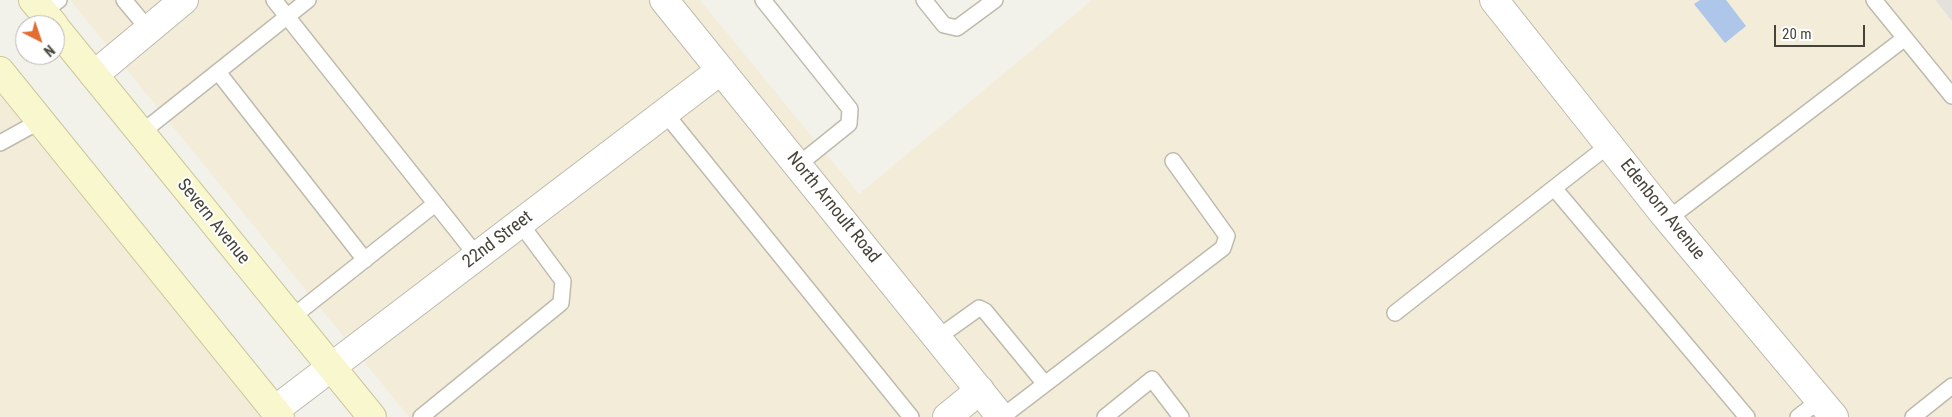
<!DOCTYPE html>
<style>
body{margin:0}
#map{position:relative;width:1952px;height:417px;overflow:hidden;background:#f3f2ea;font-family:"Roboto Condensed",sans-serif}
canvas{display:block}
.north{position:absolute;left:15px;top:15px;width:50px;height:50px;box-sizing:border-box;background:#fff;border:1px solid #b5b4b0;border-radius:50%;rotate:139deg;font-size:14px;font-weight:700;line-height:20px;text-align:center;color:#464439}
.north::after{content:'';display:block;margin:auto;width:18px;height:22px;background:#e36c31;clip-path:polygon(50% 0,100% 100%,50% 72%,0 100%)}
.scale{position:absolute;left:1774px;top:25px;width:91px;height:22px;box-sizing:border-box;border:2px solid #464439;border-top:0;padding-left:6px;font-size:15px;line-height:18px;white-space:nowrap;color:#464439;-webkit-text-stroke:4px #fff;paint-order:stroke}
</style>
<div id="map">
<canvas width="1952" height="417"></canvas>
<div class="north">N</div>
<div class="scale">20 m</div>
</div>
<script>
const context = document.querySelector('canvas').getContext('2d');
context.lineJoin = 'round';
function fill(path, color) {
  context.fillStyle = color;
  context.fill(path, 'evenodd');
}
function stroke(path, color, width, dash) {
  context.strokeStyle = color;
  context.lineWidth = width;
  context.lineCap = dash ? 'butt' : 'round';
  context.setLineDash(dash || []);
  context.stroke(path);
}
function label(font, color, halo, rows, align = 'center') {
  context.font = font + ' "Roboto Condensed",sans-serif';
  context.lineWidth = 4;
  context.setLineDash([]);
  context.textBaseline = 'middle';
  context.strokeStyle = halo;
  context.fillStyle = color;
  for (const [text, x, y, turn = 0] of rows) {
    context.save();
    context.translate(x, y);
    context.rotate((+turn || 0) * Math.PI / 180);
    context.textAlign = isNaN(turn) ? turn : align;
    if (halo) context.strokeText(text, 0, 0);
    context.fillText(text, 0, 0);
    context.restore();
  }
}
fill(new Path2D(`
 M 70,0 L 700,0 L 859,194 L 1092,0 L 1935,0 L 1952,21 L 1952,417 L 409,417 Z
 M 0,72 L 279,417 L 0,417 Z`), '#f3ecd8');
fill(new Path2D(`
 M 1935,0 L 1952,0 L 1952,21 Z`), '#e3e1db');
fill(new Path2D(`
 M 1700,0 L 1726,0 L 1746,26 L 1725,43 L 1694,4 Z`), '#adc6e9');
const lane = new Path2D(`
 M 124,0 L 149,30
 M 274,0 L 477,256
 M 763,0 L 850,109 L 849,124 L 798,165
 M 924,0 L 944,25 L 957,28 L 995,0
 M 1874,0 L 1952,96
 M 43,12 L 59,0
 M 218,72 L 365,260
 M 665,113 L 911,417
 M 141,133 L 308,0
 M 0,143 L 40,121
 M 1609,145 L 1554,188 L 1747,417
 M 1668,219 L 1905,38
 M 1395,313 L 1554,188
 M 291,318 L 435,204
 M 937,338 L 979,308 L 985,311 L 1045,384
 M 421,417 L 561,303 L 563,281 L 520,223
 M 1002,417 L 1223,248 L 1227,236 L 1173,161
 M 1105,417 L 1152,379 L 1181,417
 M 1798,417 L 1820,400
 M 1913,417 L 1952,386`);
const street = new Path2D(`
 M 664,0 L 1001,417
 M 1494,0 L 1663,213 L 1834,417
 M 94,75 L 184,0
 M 275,410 L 721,70
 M 947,417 L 980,390`);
const secondary = new Path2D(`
 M 33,0 L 54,25
 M 55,27 L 372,417
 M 0,71 L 280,417`);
stroke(lane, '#bebbad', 18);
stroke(street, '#bebbad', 30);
stroke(secondary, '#cbc79c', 30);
stroke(lane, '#fff', 15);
stroke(street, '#fff', 28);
stroke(secondary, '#f9f7ce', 28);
label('18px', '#464439', '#fff', [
 ["North Arnoult Road",833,208,51],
 ["Edenborn Avenue",1662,210,51],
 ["Severn Avenue",213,222,51],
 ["22nd Street",498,240,-37]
]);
</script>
